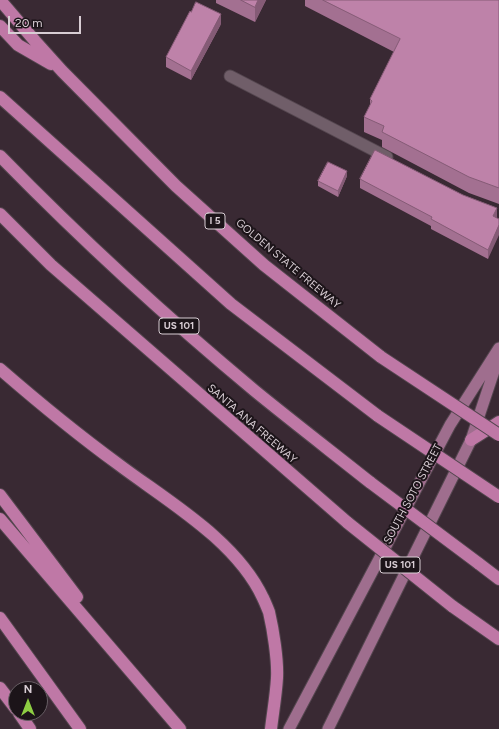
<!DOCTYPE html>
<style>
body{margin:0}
#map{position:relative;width:499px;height:729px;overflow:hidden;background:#392933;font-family:Figtree,sans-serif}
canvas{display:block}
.north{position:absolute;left:8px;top:681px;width:40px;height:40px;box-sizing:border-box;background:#1c1419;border:1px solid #675e64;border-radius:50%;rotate:0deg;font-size:11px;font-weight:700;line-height:16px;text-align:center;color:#d8cdd4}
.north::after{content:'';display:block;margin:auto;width:14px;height:18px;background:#8ece43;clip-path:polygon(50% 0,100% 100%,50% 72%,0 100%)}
.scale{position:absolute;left:8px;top:16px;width:73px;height:18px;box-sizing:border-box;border:2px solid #d8cdd4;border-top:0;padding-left:5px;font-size:12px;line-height:14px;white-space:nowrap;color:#d8cdd4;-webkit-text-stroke:3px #1c1419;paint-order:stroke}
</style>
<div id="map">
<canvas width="499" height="729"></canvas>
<div class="north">N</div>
<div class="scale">20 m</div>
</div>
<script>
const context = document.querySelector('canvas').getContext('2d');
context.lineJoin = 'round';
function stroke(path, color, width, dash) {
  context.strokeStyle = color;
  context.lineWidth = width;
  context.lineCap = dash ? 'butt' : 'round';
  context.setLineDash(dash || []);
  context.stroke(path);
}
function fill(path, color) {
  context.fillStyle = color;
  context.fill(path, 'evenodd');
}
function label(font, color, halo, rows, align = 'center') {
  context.font = font + ' Figtree,sans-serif';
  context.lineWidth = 4;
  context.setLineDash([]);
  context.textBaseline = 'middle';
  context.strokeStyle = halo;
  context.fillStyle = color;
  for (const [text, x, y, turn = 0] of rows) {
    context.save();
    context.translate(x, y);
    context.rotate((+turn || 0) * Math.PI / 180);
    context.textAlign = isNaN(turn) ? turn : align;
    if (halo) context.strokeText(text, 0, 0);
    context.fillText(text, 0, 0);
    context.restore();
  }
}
const service = new Path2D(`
 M 230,76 L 387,157`);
const primary = new Path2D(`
 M 289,729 L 450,425 L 499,348
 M 328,729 L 471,440 L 499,356`);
const motorway = new Path2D(`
 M 0,0 L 35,41 L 62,71 L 176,186 L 264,265 L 381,357
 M 0,26 L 18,45 L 51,64
 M 0,97 L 231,304 L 378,416
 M 0,156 C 81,239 166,317 255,391 C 293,422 332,452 371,483
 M 0,214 L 51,265 L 348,523
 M 0,369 C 38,402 77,434 118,464 C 167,501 236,540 263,598 C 265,602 267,607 269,612 C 273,629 278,660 277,678 C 276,695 273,712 271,729
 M 471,440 L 499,422
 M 0,495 L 77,597
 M 0,519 L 180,729
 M 478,563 L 499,579
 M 452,606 L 499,639
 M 0,618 L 80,729
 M 0,688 L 16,709
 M 19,713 L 30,729`);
stroke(service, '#54464f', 13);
stroke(primary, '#54464f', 13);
stroke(motorway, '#54464f', 14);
stroke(service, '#705e69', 11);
stroke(primary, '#9f6e8e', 11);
stroke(motorway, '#bf78a6', 12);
const motorwayBridge = new Path2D(`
 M 381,357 L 499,435
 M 378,416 L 499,497
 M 371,483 L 478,563
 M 348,523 L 452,606`);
stroke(motorwayBridge, '#54464f', 14, []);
stroke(motorwayBridge, '#bf78a6', 12);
fill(new Path2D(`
 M 216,0 L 266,0 L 255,22 L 216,3 Z
 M 305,0 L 499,0 L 499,204 L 469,193 L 382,147 L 382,140 L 364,132 L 364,117 L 370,106 L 370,99 L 394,52 L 305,6 Z
 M 221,24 L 191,80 L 166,67 L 166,57 Z
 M 347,176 L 338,197 L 318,186 L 318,181 Z
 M 360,179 L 463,195 L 497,208 L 488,259 L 431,229 L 431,226 L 360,188 Z`), '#a37091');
fill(new Path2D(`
 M 258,0 L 266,0 L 255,22 L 255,7 Z
 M 221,14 L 221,24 L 191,80 L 191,71 Z
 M 347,171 L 347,176 L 338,197 L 338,191 Z
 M 497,208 L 497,218 L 493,216 Z
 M 499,225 L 499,235 L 488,259 L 488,250 Z`), '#855b76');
const building = new Path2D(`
 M 241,0 L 258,0 L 255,7 Z
 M 323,0 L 499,0 L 499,188 L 469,177 L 382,132 L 384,126 L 364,117 L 372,101 L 370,99 L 400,39 Z
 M 196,2 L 221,14 L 191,71 L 166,57 L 190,11 L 191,12 Z
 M 375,150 L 463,195 L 497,208 L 493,216 L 499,219 L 499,225 L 488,250 L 431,219 L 432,217 L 360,179 Z
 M 328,162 L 347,171 L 338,191 L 318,181 Z`);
fill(building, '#be82a9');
stroke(building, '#855b76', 1);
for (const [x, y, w] of [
 [215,221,20],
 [179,326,40],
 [400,565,40]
]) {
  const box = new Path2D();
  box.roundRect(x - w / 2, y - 8, w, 16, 3);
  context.fillStyle = '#1c1419';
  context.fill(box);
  stroke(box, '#d8cdd4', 1);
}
label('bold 10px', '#d8cdd4', null, [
 ["I 5",215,221],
 ["US 101",179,326],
 ["US 101",400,565]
]);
label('11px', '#d8cdd4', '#1c1419', [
 ["GOLDEN STATE FREEWAY",288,264,40],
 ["SANTA ANA FREEWAY",252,424,41],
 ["SOUTH SOTO STREET",413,494,-62]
]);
</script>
